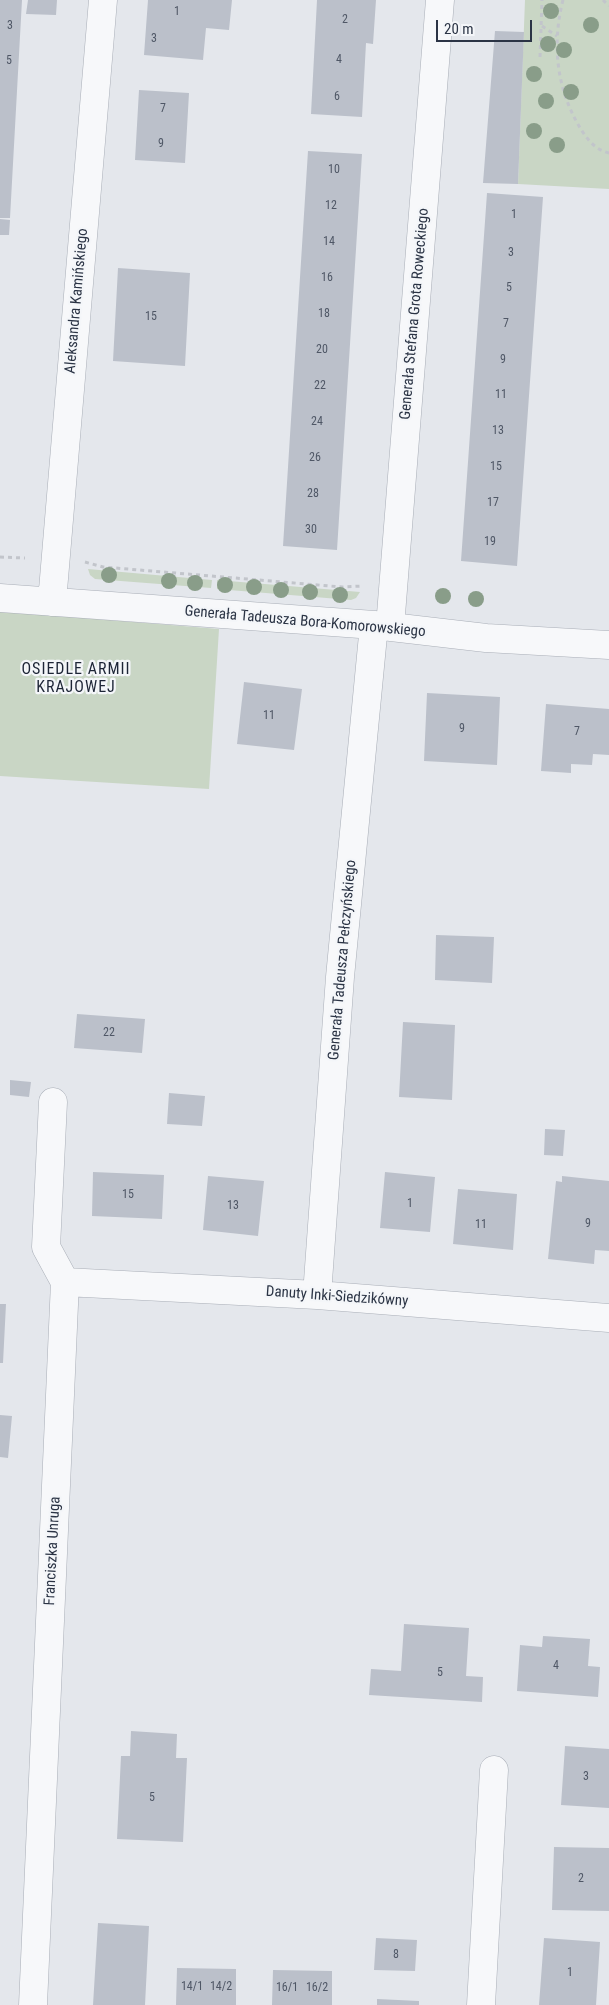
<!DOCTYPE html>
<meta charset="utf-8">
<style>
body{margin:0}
#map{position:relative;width:609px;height:2005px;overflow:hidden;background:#e4e7ec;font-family:"Roboto Condensed",sans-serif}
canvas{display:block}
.scale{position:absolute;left:436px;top:20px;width:96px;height:22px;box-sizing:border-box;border:2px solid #2b3445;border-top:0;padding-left:6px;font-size:15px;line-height:18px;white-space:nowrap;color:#2b3445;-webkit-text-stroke:4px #f4f6f9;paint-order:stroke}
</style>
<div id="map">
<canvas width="609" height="2005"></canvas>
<div class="scale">20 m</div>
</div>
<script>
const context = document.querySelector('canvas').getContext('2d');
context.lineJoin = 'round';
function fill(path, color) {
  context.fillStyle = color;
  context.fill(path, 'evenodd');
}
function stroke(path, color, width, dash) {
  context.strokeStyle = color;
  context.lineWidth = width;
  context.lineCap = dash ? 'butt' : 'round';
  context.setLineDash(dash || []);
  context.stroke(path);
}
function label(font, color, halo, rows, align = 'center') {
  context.font = font + ' "Roboto Condensed",sans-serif';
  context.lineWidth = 4.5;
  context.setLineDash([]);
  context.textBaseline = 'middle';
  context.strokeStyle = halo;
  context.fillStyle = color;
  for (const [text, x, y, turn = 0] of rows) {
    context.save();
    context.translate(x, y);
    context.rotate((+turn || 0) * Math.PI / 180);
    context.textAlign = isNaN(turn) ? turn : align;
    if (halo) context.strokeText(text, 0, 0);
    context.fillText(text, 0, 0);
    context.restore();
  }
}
fill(new Path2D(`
 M 525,0 L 609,0 L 609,189 L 518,184 Z
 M 88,569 L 212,580 L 211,588 L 95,579 L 90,575 Z
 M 217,580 L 360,592 L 356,598 L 351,600 L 217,589 Z
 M 0,611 L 219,629 L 209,789 L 0,776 Z`), '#c9d6c5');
fill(new Path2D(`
 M 0,0 L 22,0 L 10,218 L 0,218 Z
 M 28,0 L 57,0 L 56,15 L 26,14 Z
 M 148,0 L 232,0 L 229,30 L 206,28 L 203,60 L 144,55 Z
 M 317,0 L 376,0 L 373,44 L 366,43 L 362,117 L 311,114 Z
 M 495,31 L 524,32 L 518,184 L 483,183 Z
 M 139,90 L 189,93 L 185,163 L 135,160 Z
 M 308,151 L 362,154 L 337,550 L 283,546 Z
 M 487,193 L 543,197 L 517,566 L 461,561 Z
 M 0,219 L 10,220 L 9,235 L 0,235 Z
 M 118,268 L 190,273 L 185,366 L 113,361 Z
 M 244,682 L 302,689 L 294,750 L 237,744 Z
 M 427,693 L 500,697 L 497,765 L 424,761 Z
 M 546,704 L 609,709 L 609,755 L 593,754 L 592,765 L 571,764 L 571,773 L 541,771 Z
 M 436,935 L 494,937 L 492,983 L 435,980 Z
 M 77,1014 L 145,1019 L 142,1053 L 74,1048 Z
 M 403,1022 L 455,1025 L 452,1100 L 399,1097 Z
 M 10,1080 L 31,1082 L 29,1097 L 10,1095 Z
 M 169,1093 L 205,1096 L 202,1126 L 167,1124 Z
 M 545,1129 L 565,1130 L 563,1156 L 544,1155 Z
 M 93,1172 L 164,1175 L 162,1219 L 92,1216 Z
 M 385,1172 L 435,1177 L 430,1232 L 380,1228 Z
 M 208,1176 L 264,1181 L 258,1236 L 203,1230 Z
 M 562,1176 L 609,1181 L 609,1251 L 595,1250 L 594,1264 L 548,1259 L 556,1181 L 562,1182 Z
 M 458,1189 L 517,1194 L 513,1250 L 453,1244 Z
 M 0,1304 L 6,1304 L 3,1363 L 0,1363 Z
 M 0,1415 L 12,1416 L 8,1458 L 0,1457 Z
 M 404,1624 L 469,1628 L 466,1676 L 483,1677 L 482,1702 L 369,1695 L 371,1669 L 401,1671 Z
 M 543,1636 L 590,1639 L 588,1666 L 600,1667 L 598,1697 L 517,1691 L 520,1645 L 542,1647 Z
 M 131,1731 L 177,1734 L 176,1758 L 187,1758 L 183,1842 L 117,1839 L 121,1756 L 130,1756 Z
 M 565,1746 L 609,1749 L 609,1808 L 561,1805 Z
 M 554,1847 L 609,1848 L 609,1911 L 552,1910 Z
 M 98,1923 L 149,1926 L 145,2005 L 93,2005 Z
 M 376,1938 L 417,1940 L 415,1971 L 374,1970 Z
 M 544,1938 L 600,1942 L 596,2005 L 539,2005 Z
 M 177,1968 L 236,1969 L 236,2005 L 176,2005 Z
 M 273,1970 L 332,1971 L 332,2005 L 272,2005 Z
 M 377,1999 L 419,2001 L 419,2005 L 377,2005 Z`), '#bbc0ca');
const street = new Path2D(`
 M 0,598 L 374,625 L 486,638 L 609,645
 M 52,602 L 103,0
 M 390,627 L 440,0
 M 65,1282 L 317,1295 L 609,1318
 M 317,1295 L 340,977 L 374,625
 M 33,2005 L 65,1282 L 46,1247 L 53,1102
 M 481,2005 L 494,1770`);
stroke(street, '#a9aeb7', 29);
stroke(new Path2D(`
 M 563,0 C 552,43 556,87 579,126 C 586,138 595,150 609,153
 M 603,0 L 609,6
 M 542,26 L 557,36
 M 540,57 L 542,0
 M 0,557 L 25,558
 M 85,562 L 103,567 L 342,587 L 363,586`), '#c2c5cb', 3, [4, 4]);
stroke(street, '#f7f8fa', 28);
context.fillStyle = '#899d89';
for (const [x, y] of [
 [551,11],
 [591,25],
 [548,44],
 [564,50],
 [534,74],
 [571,92],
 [546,101],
 [534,131],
 [557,145],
 [109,575],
 [169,581],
 [195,583],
 [225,585],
 [254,587],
 [281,590],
 [310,592],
 [340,595],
 [443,596],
 [476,599]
]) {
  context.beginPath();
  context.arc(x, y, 8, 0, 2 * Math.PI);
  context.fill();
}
label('12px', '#4f5766', null, [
 ["1",177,12],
 ["2",345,20],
 ["3",10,26],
 ["3",154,39],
 ["4",339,60],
 ["5",9,61],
 ["6",337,97],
 ["7",163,109],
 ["9",161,144],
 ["10",334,170],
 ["12",331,206],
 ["1",514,215],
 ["14",329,242],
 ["3",511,253],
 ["16",327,278],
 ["5",509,288],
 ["18",324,314],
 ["15",151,317],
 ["7",506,324],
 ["20",322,350],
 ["9",503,360],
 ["22",320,386],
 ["11",501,395],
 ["24",317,422],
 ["13",498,431],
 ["26",315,458],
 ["15",496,467],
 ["28",313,494],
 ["17",493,503],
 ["30",311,530],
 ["19",490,542],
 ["11",269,716],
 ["9",462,729],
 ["7",577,732],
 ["22",109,1033],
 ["15",128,1195],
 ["1",410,1204],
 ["13",233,1206],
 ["9",588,1224],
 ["11",481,1225],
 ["4",556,1666],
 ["5",440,1673],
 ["3",586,1777],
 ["5",152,1798],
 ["2",581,1879],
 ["8",396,1955],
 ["1",570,1973],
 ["14/1",192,1987],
 ["14/2",221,1987],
 ["16/1",287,1988],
 ["16/2",317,1988]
]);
label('15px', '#2b3445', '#f4f6f9', [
 ["Aleksandra Kamińskiego",77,301,-85],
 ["Generała Stefana Grota Roweckiego",415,314,-85],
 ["Generała Tadeusza Bora-Komorowskiego",305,622,5],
 ["Generała Tadeusza Pełczyńskiego",343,960,-85],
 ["Danuty Inki-Siedzikówny",337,1297,4],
 ["Franciszka Unruga",53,1551,-87]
]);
context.letterSpacing = '1px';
label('16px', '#1d2536', '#f4f6f9', [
 ["OSIEDLE ARMII",76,670],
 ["KRAJOWEJ",76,688]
]);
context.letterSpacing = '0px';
</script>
